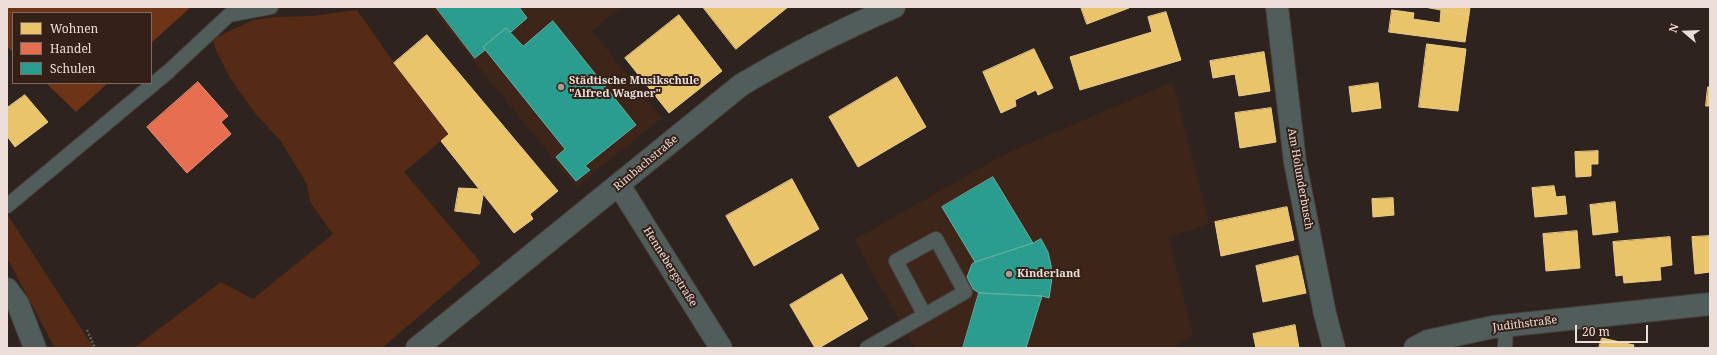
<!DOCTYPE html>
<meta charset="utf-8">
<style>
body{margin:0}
#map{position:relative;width:1717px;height:355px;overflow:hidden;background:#2e231e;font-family:"Noto Serif",serif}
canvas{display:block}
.frame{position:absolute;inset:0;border:8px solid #ebddd7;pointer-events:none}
.legend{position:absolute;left:12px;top:12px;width:140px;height:72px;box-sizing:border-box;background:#352017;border:1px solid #7e6c64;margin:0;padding:5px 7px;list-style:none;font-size:12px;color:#ebddd7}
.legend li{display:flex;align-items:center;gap:8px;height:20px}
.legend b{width:20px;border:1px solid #7e6c64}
.north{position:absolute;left:1665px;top:12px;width:40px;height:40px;-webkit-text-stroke:3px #352017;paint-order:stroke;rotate:289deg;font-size:11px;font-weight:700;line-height:16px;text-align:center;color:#ebddd7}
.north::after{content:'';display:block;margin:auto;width:14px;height:18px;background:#ebddd7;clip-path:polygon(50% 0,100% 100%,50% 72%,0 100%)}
.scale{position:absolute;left:1575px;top:325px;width:73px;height:18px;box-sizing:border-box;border:2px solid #ebddd7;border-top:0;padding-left:5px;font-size:12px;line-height:14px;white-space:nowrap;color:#ebddd7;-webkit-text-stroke:3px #352017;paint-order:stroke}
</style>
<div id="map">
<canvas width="1717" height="355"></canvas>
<div class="frame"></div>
<ul class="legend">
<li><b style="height:11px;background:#e9c46a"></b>Wohnen</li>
<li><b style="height:11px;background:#e76f51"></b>Handel</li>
<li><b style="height:11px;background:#2a9d8f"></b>Schulen</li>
</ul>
<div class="north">N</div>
<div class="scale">20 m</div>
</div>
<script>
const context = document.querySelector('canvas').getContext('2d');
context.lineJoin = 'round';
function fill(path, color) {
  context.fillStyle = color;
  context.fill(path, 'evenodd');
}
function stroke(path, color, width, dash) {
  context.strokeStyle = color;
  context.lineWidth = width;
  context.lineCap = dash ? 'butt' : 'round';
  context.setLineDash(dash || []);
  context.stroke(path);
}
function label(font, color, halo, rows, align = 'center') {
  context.font = font + ' "Noto Serif",serif';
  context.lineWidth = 4;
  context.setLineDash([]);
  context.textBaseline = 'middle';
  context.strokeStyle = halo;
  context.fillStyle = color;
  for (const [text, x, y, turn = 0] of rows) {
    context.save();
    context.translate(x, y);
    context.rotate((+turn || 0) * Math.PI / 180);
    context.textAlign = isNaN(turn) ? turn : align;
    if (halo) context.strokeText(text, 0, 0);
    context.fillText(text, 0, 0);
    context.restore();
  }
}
fill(new Path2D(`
 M 430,7 L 622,7 L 592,31 L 662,118 L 576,187 Z
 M 1173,82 L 1209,224 L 1168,237 L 1193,335 L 1174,348 L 915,348 L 854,240 L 1005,154 Z`), '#3e251a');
fill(new Path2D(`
 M 357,10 L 394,63 L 449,134 L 404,172 L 481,263 L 382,348 L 134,348 L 221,282 L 253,299 L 333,234 L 310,202 L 307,184 L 280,140 L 255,113 L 230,78 L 216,50 L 213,39 L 253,20 L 276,17 L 312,16 Z
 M 7,214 L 94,348 L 55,348 L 7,258 Z`), '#562b16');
fill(new Path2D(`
 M 7,7 L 191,7 L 151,43 L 151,13 L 13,13 L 13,52 L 7,46 Z
 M 46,83 L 108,83 L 76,112 Z`), '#6d3418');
const homes = new Path2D(`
 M 703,7 L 788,7 L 736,49 Z
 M 1081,7 L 1129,7 L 1129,8 L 1087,24 Z
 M 1425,7 L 1470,7 L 1469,15 Z
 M 1392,10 L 1414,13 L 1413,19 L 1440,23 L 1441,10 L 1469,15 L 1465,42 L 1389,32 Z
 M 1166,12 L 1181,60 L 1080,90 L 1070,57 L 1152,32 L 1148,17 Z
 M 679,15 L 722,71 L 669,113 L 625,58 Z
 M 427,35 L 558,191 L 530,214 L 533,219 L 514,233 L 441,141 L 449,134 L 394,63 Z
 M 1427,44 L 1466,49 L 1458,111 L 1419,107 Z
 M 1034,49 L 1053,88 L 1038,95 L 1036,90 L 1015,100 L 1016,106 L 1001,113 L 983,72 Z
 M 1264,52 L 1270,91 L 1239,96 L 1235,74 L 1213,78 L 1210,61 Z
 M 897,77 L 926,127 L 858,167 L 829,117 Z
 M 1378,83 L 1381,108 L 1352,112 L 1349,87 Z
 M 1708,87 L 1710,87 L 1710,106 L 1706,106 Z
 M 25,95 L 48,122 L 15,147 L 7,136 L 7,108 Z
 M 1271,108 L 1276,142 L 1240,148 L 1235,113 Z
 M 1598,151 L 1598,164 L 1591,164 L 1591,176 L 1576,177 L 1575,152 Z
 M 792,179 L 819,229 L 754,266 L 726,216 Z
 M 1554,186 L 1556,197 L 1565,196 L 1567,214 L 1535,217 L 1532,188 Z
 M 459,188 L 478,189 L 483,195 L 480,214 L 455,211 Z
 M 1393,198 L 1394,215 L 1373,217 L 1372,199 Z
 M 1615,202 L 1618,232 L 1593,235 L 1590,205 Z
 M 1287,207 L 1294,240 L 1221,256 L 1215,222 Z
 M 1577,231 L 1580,268 L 1546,271 L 1543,234 Z
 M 1710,236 L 1710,272 L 1695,274 L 1692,237 Z
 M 1670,237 L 1672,265 L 1660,267 L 1661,280 L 1624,283 L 1623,275 L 1616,276 L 1613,242 Z
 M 1298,256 L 1306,293 L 1263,302 L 1256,266 Z
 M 842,274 L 868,319 L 819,348 L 815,348 L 790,305 Z
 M 1295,325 L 1299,348 L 1256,348 L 1253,334 Z
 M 1602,338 L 1634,345 L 1633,348 L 1599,348 Z`);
fill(homes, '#e9c46a');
stroke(homes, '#eacc8b', 1);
const shops = new Path2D(`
 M 198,82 L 228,116 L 221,122 L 231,134 L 187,173 L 147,127 Z`);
fill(shops, '#e76f51');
stroke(shops, '#e89079', 1);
const schools = new Path2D(`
 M 436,7 L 519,7 L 527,18 L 511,32 L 506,28 L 483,47 L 485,50 L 475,58 Z
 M 553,21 L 636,125 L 585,166 L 590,170 L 576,181 L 556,157 L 565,149 L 483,47 L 506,28 L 523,46 Z
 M 993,177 L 1033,243 L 975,262 L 942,207 Z
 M 1041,239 L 1048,252 L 1051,265 L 1052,278 L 1049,298 L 1042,296 L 979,293 L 973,289 L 967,277 L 972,264 L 975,262 L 1033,243 Z
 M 979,293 L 1042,296 L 1026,348 L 963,348 Z`);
fill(schools, '#2a9d8f');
stroke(schools, '#64b0a5', 1);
const service = new Path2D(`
 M 7,206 L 169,71 L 229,15 L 271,7
 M 867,348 L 965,292 L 936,239 L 896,261 L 924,314
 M 1505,348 L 1506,326`);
const minor = new Path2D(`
 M 1277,7 L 1295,162 L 1325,314 L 1334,348
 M 619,185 L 721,348
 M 7,289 L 18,304 L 35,348
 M 417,348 L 741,85 C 791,55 841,30 894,7
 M 1415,348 L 1428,341 L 1493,327 L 1710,304`);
stroke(service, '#473e3a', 16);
stroke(minor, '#473e3a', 24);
stroke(new Path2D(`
 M 87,330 L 95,348`), '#5e6461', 2.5, [2, 2]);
stroke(service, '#505d5b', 14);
stroke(minor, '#505d5b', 22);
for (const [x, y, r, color] of [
 [561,87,4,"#a99c96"],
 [1009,274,4,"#a99c96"]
]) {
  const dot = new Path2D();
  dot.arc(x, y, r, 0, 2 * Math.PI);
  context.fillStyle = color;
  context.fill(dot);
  stroke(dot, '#352017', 1.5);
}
label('bold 11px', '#ebddd7', '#352017', [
 ["Städtische Musikschule",569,81],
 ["\"Alfred Wagner\"",569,94],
 ["Kinderland",1017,274]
], 'left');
label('11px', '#ebddd7', '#352017', [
 ["Rimbachstraße",646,163,-40],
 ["Am Holunderbusch",1300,179,80],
 ["Hennebergstraße",670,267,58],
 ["Judithstraße",1525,324,-7]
]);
</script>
